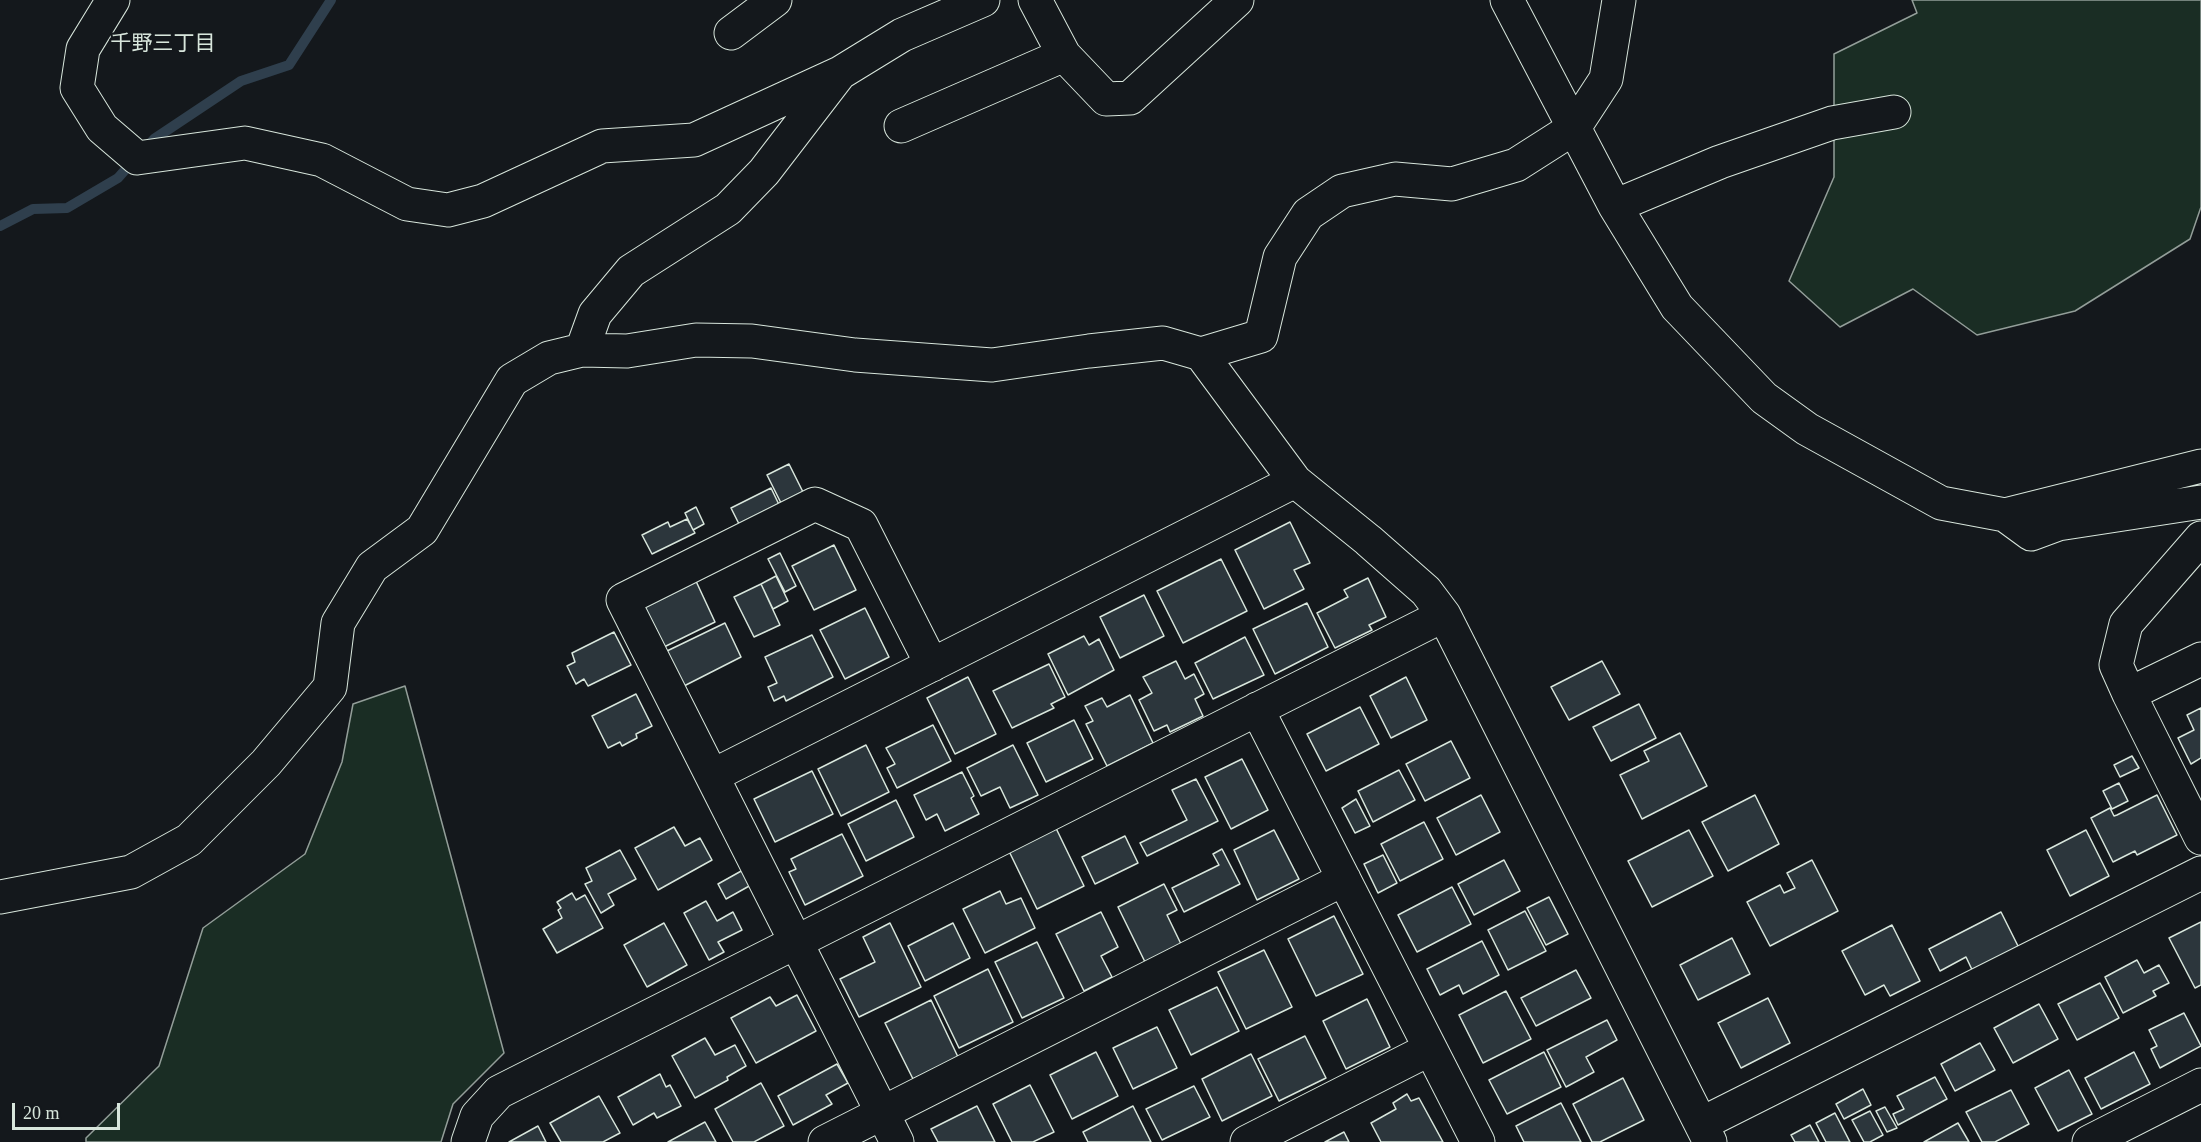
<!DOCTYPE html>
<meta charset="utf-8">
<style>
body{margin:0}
#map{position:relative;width:2201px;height:1142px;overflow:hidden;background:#14181c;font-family:"Times New Roman",serif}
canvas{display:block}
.scale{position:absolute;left:12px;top:1103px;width:108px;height:27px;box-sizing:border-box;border:3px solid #d8e6dc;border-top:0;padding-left:8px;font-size:18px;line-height:21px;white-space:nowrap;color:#d8e6dc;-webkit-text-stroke:4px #14181c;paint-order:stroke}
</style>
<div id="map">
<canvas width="2201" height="1142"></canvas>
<div class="scale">20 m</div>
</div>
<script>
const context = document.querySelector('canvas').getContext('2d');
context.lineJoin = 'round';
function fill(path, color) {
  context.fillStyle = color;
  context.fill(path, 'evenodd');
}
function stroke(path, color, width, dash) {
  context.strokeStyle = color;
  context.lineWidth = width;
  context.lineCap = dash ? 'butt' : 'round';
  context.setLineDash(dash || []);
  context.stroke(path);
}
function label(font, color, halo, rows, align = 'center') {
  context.font = font + ' "Times New Roman","Noto Sans JP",serif';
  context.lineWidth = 4.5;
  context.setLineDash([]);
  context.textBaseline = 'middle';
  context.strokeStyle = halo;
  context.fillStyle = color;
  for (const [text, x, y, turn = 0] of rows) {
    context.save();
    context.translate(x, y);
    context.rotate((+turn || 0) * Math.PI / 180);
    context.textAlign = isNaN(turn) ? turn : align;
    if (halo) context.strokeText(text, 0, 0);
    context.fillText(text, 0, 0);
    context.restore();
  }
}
const green = new Path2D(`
 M 1912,0 L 2201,0 L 2201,207 L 2190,239 L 2075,311 L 1977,335 L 1913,289 L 1840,327 L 1789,281 L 1834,177 L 1834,54 L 1917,13 Z
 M 405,686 L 504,1053 L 453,1104 L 441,1142 L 86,1142 L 86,1138 L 159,1066 L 203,928 L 305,854 L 342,762 L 353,704 Z`);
fill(green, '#1a2d24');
stroke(green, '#939e99', 1.5);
stroke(new Path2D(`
 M 146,148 L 154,139 L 241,81 L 289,65 L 331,0
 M 0,226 L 33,209 L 67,208 L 118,178 L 133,161`), '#2f3f4d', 10);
const building = new Path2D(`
 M 789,464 L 807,500 L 785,511 L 767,475 Z
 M 771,488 L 784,515 L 744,534 L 731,508 Z
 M 696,507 L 704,524 L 693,530 L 685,513 Z
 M 687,519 L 695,533 L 652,554 L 642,535 L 668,522 L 670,527 Z
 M 1290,522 L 1310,563 L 1294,570 L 1304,589 L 1264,609 L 1235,550 Z
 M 834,545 L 856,590 L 814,610 L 792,566 Z
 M 780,553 L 796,586 L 785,592 L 768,559 Z
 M 1221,559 L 1247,611 L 1183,643 L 1157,591 Z
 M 776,576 L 788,601 L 773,609 L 761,584 Z
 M 1368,578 L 1386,617 L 1369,625 L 1372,630 L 1335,648 L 1317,613 L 1348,597 L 1344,590 Z
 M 695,579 L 715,622 L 662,648 L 641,606 Z
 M 761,584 L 780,625 L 754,637 L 734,597 Z
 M 1144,595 L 1164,636 L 1120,658 L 1100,617 Z
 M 1307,603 L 1328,647 L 1275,674 L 1253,629 Z
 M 865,608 L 889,657 L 845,679 L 820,630 Z
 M 725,623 L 741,657 L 684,686 L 667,651 Z
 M 614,632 L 631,665 L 588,686 L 584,679 L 576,684 L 567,666 L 575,662 L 572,653 Z
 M 812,635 L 833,677 L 786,701 L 784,696 L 774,701 L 768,687 L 777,683 L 765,657 Z
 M 1084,636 L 1089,645 L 1099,639 L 1114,670 L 1068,695 L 1048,654 Z
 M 1245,637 L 1264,675 L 1213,699 L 1195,663 Z
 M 1176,661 L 1185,679 L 1194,674 L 1204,694 L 1195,699 L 1203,716 L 1170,732 L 1167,725 L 1154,731 L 1139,700 L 1152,693 L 1143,677 Z
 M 1602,661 L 1620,694 L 1569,720 L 1551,687 Z
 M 1049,664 L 1065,697 L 1051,704 L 1054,708 L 1012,728 L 993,691 Z
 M 968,677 L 996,734 L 955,754 L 927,698 Z
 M 1406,677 L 1427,720 L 1391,738 L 1370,696 Z
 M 636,694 L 652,726 L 636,734 L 637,738 L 622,746 L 620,742 L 608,748 L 592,716 Z
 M 1130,695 L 1153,743 L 1107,766 L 1086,724 L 1093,721 L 1085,706 L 1102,698 L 1107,707 Z
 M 1639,704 L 1656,738 L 1611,761 L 1593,727 Z
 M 1360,707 L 1379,744 L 1326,771 L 1307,734 Z
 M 2201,708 L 2201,758 L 2191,764 L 2178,738 L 2194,730 L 2187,715 Z
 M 1074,720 L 1093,759 L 1046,782 L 1027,743 Z
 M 933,725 L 951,761 L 897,788 L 887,768 L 895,764 L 886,748 Z
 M 1680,733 L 1707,786 L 1642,819 L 1620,775 L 1649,761 L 1644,751 Z
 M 1451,741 L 1470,778 L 1425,801 L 1406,764 Z
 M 866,745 L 889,792 L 841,816 L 818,769 Z
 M 1013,745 L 1038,795 L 1010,808 L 1000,787 L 981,796 L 967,768 Z
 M 2132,756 L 2139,768 L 2120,777 L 2114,765 Z
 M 1242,759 L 1268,810 L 1231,829 L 1205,777 Z
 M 1399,770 L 1415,800 L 1373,822 L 1358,791 Z
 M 812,771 L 833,814 L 775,842 L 754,799 Z
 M 962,772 L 974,796 L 971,798 L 979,814 L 945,831 L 937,814 L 926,820 L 914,795 Z
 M 1196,779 L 1218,821 L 1147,856 L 1140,843 L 1187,820 L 1172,790 Z
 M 2119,783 L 2128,801 L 2112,809 L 2103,791 Z
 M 1481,795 L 1500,832 L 1456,855 L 1437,818 Z
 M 1755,795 L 1779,844 L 1728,871 L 1702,822 Z
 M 2157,795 L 2177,835 L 2137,855 L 2135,851 L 2113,862 L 2091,818 L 2110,808 L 2114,816 L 2117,815 Z
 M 1356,799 L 1370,826 L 1355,833 L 1342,808 Z
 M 896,800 L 914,837 L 866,861 L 848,824 Z
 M 1053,822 L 1084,886 L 1037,909 L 1006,845 Z
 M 1424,822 L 1443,859 L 1400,881 L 1381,844 Z
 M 674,827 L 685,846 L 700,838 L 712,860 L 658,890 L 635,848 Z
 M 1274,830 L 1299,879 L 1257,900 L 1234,850 Z
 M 1689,830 L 1713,876 L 1652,907 L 1628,861 Z
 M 2086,830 L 2109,876 L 2070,896 L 2047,850 Z
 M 842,834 L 863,876 L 805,905 L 789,872 L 796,869 L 791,859 Z
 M 1125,836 L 1138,863 L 1095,884 L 1082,857 Z
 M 1222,849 L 1240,884 L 1184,912 L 1172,888 L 1219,865 L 1213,854 Z
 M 620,850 L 636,879 L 608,894 L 614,905 L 601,913 L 585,884 L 592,881 L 586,868 Z
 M 1383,855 L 1397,883 L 1378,893 L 1364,864 Z
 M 1504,860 L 1520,891 L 1474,915 L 1458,884 Z
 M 1812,860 L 1838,911 L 1770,946 L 1747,902 L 1780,885 L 1784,893 L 1795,888 L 1787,873 Z
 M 743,870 L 751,885 L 726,899 L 718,884 Z
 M 1164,884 L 1177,910 L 1167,915 L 1181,944 L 1145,962 L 1118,907 Z
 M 1452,887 L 1471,924 L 1417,952 L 1398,915 Z
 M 1000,891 L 1006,904 L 1021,898 L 1035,928 L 985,953 L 963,909 Z
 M 572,893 L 576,900 L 585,895 L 603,928 L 557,953 L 543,929 L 562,918 L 558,910 L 561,908 L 557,902 Z
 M 1549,897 L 1568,934 L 1546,945 L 1527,908 Z
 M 706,901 L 717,921 L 733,912 L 742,930 L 718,942 L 724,952 L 709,960 L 684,913 Z
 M 1525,911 L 1546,951 L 1508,970 L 1488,930 Z
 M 1101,912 L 1118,947 L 1101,956 L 1112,977 L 1084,991 L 1056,934 Z
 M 2001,912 L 2021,952 L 1975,976 L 1966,957 L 1940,971 L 1929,949 Z
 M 1334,916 L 1363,974 L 1316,996 L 1288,939 Z
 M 2201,922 L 2201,985 L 2195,988 L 2169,938 Z
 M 664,923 L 687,965 L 647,987 L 624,945 Z
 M 890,923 L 921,987 L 859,1017 L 840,979 L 875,962 L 863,937 Z
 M 953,923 L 970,958 L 925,981 L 908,946 Z
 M 1892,925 L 1920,981 L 1890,996 L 1884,985 L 1865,995 L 1842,951 Z
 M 1732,938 L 1750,974 L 1698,1000 L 1680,965 Z
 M 1482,941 L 1499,975 L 1463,994 L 1459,985 L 1440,995 L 1427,969 Z
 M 1037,942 L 1064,998 L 1022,1018 L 995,962 Z
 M 1264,950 L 1292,1007 L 1246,1029 L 1218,972 Z
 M 2137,960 L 2144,973 L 2159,965 L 2169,983 L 2153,991 L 2156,996 L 2123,1013 L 2105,977 Z
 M 988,969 L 1013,1022 L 959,1048 L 934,996 Z
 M 1576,970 L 1591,998 L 1536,1026 L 1521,998 Z
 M 2100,983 L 2119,1018 L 2077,1040 L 2058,1004 Z
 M 1217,987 L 1239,1031 L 1191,1055 L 1169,1010 Z
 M 1506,991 L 1531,1039 L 1483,1063 L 1459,1015 Z
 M 797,995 L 816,1031 L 756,1063 L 731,1018 L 770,997 L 776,1006 Z
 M 1768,998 L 1790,1043 L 1741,1068 L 1718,1023 Z
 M 1367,999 L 1390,1047 L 1346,1069 L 1323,1021 Z
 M 931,1000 L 958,1057 L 913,1079 L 885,1023 Z
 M 2039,1004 L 2058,1039 L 2013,1063 L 1994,1028 Z
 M 2184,1013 L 2201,1046 L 2160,1068 L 2151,1049 L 2157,1046 L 2149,1030 Z
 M 1607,1020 L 1617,1040 L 1586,1057 L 1594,1072 L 1566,1087 L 1547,1050 Z
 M 1157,1027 L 1177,1068 L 1133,1089 L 1113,1048 Z
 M 1305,1036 L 1326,1078 L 1279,1101 L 1258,1059 Z
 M 705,1038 L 715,1055 L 735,1045 L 746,1066 L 727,1077 L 728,1080 L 695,1098 L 672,1056 Z
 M 1980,1043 L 1995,1070 L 1955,1091 L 1941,1064 Z
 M 1096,1052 L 1118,1096 L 1072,1119 L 1050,1075 Z
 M 1544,1052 L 1561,1087 L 1507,1114 L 1489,1080 Z
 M 2134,1052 L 2150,1084 L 2101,1109 L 2085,1078 Z
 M 1251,1054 L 1272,1096 L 1222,1121 L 1202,1079 Z
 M 837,1064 L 848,1083 L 826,1095 L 832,1104 L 793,1125 L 778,1096 Z
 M 2069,1070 L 2092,1114 L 2058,1131 L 2035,1088 Z
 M 660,1074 L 666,1087 L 670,1085 L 681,1106 L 657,1118 L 654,1113 L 633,1125 L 618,1097 Z
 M 1935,1077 L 1947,1099 L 1898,1125 L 1893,1114 L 1904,1109 L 1897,1096 Z
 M 1623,1078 L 1644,1120 L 1600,1142 L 1592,1142 L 1573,1104 Z
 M 761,1083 L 784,1126 L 754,1142 L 733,1142 L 715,1109 Z
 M 1030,1085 L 1054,1132 L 1033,1142 L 1012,1142 L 993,1104 Z
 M 1194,1086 L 1210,1117 L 1162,1140 L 1146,1109 Z
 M 1863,1089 L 1871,1105 L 1844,1119 L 1836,1104 Z
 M 2011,1090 L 2029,1124 L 1995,1142 L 1982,1142 L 1966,1112 Z
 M 1407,1094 L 1411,1101 L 1419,1098 L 1443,1142 L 1381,1142 L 1371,1123 L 1396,1109 L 1393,1103 Z
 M 599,1096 L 620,1133 L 603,1142 L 561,1142 L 550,1123 Z
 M 1561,1103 L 1581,1142 L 1524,1142 L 1516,1126 Z
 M 977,1106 L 995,1142 L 938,1142 L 931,1129 Z
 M 1133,1106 L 1151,1142 L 1088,1142 L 1083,1132 Z
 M 1885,1107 L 1897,1128 L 1887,1132 L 1876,1111 Z
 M 1870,1111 L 1883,1135 L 1870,1142 L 1864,1142 L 1852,1120 Z
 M 1835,1113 L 1850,1142 L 1826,1142 L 1816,1123 Z
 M 705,1122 L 716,1142 L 668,1142 Z
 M 1958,1123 L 1969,1142 L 1924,1142 Z
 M 1810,1125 L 1819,1142 L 1795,1142 L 1791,1135 Z
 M 538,1126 L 546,1142 L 509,1142 Z
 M 1344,1132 L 1349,1142 L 1325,1142 Z`);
fill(building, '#2c363c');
stroke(building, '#d8e6dc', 1.5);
const minor = new Path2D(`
 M 113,0 L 83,49 L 77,88 L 102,128 L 137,158 L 245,143 L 322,160 L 407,204 L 448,210 L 483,201 L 602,146 L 694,140 L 840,73
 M 1035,0 L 1064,55
 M 1507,0 L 1615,206 L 1677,307 L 1764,398 L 1807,429 L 1941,503 L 2005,515 L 2201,466
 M 731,33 L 775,0
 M 901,126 L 1064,55 L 1106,99 L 1130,98 L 1237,0
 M 1615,206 L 1720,162 L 1832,123 L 1894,112
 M 582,350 L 595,314 L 631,271 L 728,209 L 764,172 L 840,73 L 902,35 L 983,0
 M 1201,354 L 1295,481 L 1368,540 L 1426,591 L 1444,615 L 1710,1142
 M 2005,515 L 2031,534 L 2058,524 L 2201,502
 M 2201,659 L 2129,694 L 2201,838
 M 2129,694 L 2116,665 L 2126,624 L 2201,538
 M 1257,709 L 1478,1142
 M 712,776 L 1295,481
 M 0,897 L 131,872 L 189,840 L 266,763 L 330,687 L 338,623 L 372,567 L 422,530 L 512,380 L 549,358 L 582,350 L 627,351 L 696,340 L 752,341 L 855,355 L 992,365 L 1089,351 L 1163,343 L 1201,354 L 1261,336 L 1280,257 L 1308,214 L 1342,191 L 1395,179 L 1452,184 L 1516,165 L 1574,128 L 1606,79 L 1619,0
 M 1701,1124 L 2201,873
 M 468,1142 L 477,1116 L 499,1092 L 1444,615
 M 825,1142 L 1344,879
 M 897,1142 L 623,600 L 815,504 L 861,525 L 932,665
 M 1247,1142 L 1430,1049
 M 2089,1142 L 2201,1085`);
stroke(minor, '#d8e6dc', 35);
stroke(minor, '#14181c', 33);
label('21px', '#d8e6dc', '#14181c', [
 ["千野三丁目",163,44]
]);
</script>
